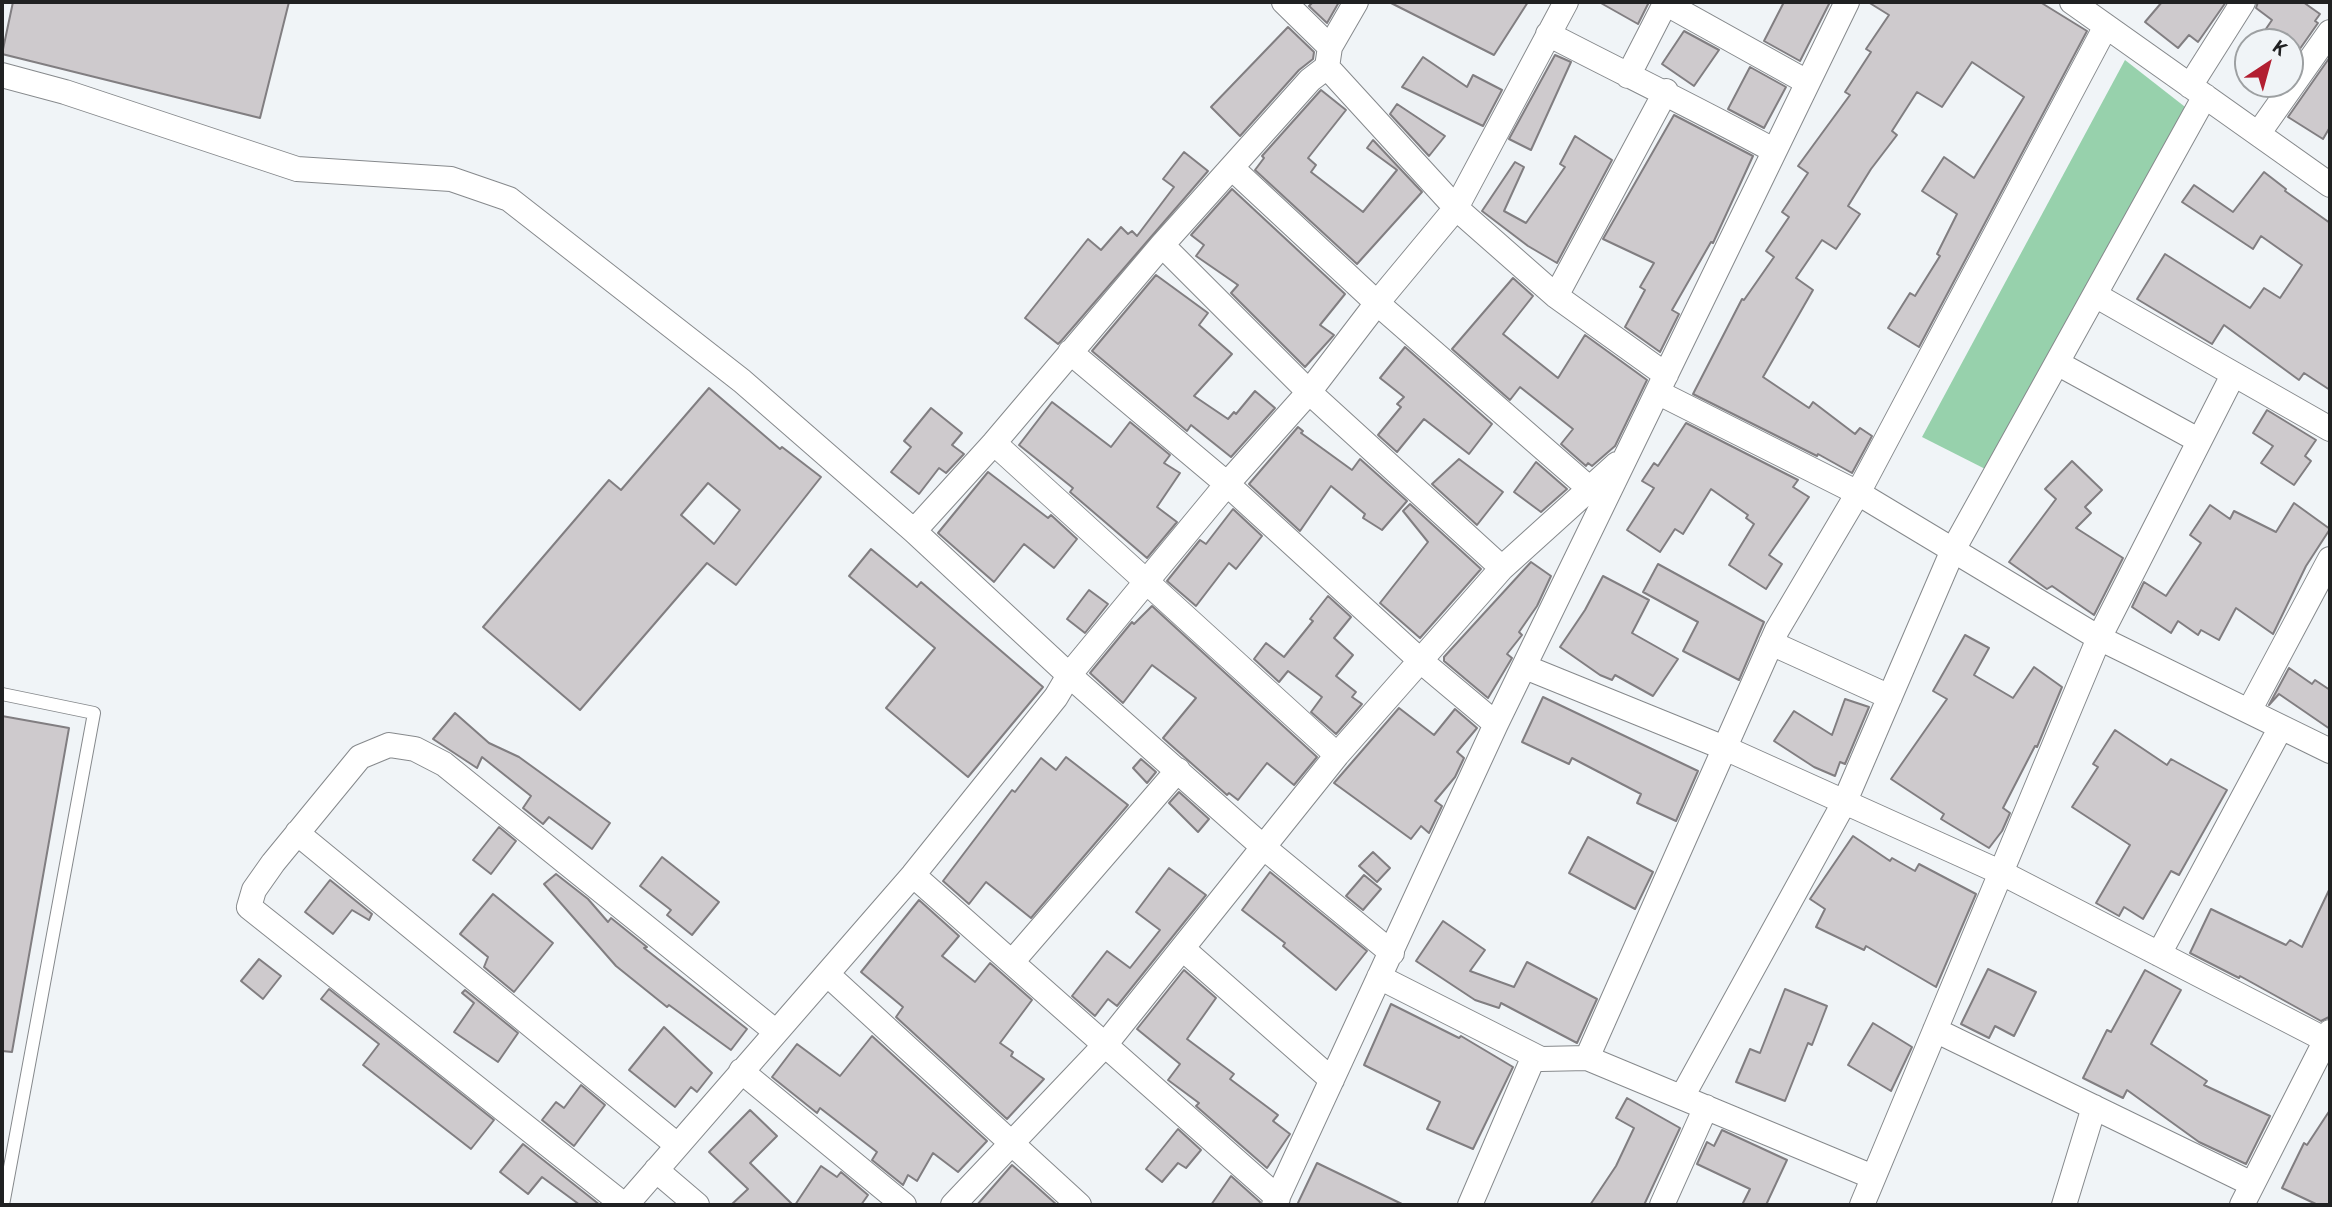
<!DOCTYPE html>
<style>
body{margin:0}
#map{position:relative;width:2332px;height:1207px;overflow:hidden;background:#f0f4f7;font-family:Barlow,sans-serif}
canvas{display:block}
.frame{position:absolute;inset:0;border:4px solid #202122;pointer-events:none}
.north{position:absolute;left:2234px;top:28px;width:70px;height:70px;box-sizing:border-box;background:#f0f4f7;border:2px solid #9da0a2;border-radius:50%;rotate:36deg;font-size:19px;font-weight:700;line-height:28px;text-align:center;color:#202122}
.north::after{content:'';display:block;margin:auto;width:24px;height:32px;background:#b21f31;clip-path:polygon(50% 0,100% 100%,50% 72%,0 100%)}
</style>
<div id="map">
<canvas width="2332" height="1207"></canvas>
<div class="frame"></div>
<div class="north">K</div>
</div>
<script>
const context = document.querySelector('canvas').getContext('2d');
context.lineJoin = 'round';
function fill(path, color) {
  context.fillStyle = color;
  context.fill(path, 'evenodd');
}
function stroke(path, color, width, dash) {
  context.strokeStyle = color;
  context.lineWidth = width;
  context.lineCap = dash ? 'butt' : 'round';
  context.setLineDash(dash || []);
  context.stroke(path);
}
fill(new Path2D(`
 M 2125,60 L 2189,110 L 2003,478 L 1922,437 Z`), '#97d1ac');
const building = new Path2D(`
 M 13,2 L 289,2 L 260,118 L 2,54 Z
 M 1313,2 L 1339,2 L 1327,23 L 1309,6 Z
 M 1389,2 L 1528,2 L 1494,55 Z
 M 1599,2 L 1649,2 L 1638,24 Z
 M 1784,2 L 1830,2 L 1800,61 L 1764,41 Z
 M 1868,2 L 2040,2 L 2087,31 L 1919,347 L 1888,328 L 1910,293 L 1915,296 L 1940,256 L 1937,254 L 1957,214 L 1922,191 L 1944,157 L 1974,178 L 2024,97 L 1972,62 L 1942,107 L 1917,92 L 1892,131 L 1897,135 L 1871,169 L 1848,206 L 1860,214 L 1836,249 L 1822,240 L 1796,278 L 1813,290 L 1763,377 L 1809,408 L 1813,402 L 1855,434 L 1860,428 L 1872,436 L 1852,473 L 1818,454 L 1817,456 L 1693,394 L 1742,299 L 1744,300 L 1774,257 L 1766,251 L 1789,217 L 1782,212 L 1808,173 L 1798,166 L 1850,95 L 1845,92 L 1871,52 L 1866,49 L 1889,15 Z
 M 2162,2 L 2226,2 L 2198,42 L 2189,35 L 2178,48 L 2145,22 Z
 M 2258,2 L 2303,2 L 2320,14 L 2315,21 L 2318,23 L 2290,63 L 2290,42 L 2257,42 L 2272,20 L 2256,8 Z
 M 1288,27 L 1314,52 L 1313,59 L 1299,70 L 1240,136 L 1211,107 Z
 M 1684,31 L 1719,50 L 1694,86 L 1662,64 Z
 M 1555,55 L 1571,62 L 1531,150 L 1509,139 Z
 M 1423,57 L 1467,87 L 1473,75 L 1502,90 L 1483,126 L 1402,87 Z
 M 2330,57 L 2330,127 L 2323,139 L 2288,117 Z
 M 1750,67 L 1786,87 L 1764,128 L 1728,109 Z
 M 1321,90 L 1346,110 L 1308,158 L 1316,165 L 1311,172 L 1363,212 L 1397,170 L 1367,148 L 1373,140 L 1422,192 L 1357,264 L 1255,170 L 1264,158 L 1262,156 Z
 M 1397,104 L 1445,136 L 1429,156 L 1390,114 Z
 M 1674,115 L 1753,156 L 1713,243 L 1711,242 L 1672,310 L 1679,314 L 1660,352 L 1625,327 L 1645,290 L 1640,287 L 1654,263 L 1603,239 Z
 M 1575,136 L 1612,160 L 1557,263 L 1528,246 L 1482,211 L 1515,162 L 1524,167 L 1504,211 L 1526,223 L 1565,167 L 1560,164 Z
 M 1184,152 L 1208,171 L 1062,340 L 1058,344 L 1025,318 L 1088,239 L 1101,250 L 1121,227 L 1128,234 L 1132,231 L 1137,236 L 1174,187 L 1163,179 Z
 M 2264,172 L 2286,189 L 2285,191 L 2330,223 L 2330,390 L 2304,373 L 2299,380 L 2224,325 L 2212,344 L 2137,299 L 2165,254 L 2250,308 L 2264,288 L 2280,298 L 2302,265 L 2261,236 L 2253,249 L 2182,202 L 2194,185 L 2233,212 Z
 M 1232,189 L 1345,294 L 1320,325 L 1334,335 L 1305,367 L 1231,293 L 1238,285 L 1196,256 L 1204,245 L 1191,235 Z
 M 1156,275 L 1208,313 L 1199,325 L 1232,354 L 1194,396 L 1228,419 L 1234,412 L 1236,414 L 1255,391 L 1275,408 L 1231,457 L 1191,425 L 1187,431 L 1092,351 Z
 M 1513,278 L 1533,296 L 1503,334 L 1558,378 L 1585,335 L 1647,380 L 1615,446 L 1592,466 L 1588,463 L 1586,466 L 1561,444 L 1573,429 L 1520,387 L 1510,400 L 1452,349 Z
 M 1405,347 L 1492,424 L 1469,454 L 1424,419 L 1397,452 L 1378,435 L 1401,407 L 1397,404 L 1404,397 L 1380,378 Z
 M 709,388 L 780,449 L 782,447 L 821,477 L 736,585 L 707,563 L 580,710 L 483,627 L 609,480 L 621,490 ZM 708,483 L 740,510 L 714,544 L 681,515 Z
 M 1052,402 L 1111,447 L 1130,422 L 1170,455 L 1164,463 L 1180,473 L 1157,507 L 1177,522 L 1147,558 L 1070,492 L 1073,488 L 1019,445 Z
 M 931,408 L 962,433 L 952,445 L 964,454 L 946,473 L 939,468 L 919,494 L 891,472 L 911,447 L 904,441 Z
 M 2267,410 L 2316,440 L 2305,456 L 2311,461 L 2294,485 L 2261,463 L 2273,446 L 2253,433 Z
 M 1686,423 L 1798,480 L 1793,487 L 1809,497 L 1769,555 L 1782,564 L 1766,589 L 1729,565 L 1754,524 L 1746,518 L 1748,515 L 1711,489 L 1683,534 L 1675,529 L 1660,552 L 1627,530 L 1654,488 L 1642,481 L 1654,463 L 1658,466 Z
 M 1298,427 L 1303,431 L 1301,433 L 1352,470 L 1360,459 L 1407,501 L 1382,530 L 1363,518 L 1365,514 L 1331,486 L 1300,531 L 1249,484 Z
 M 1459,459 L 1503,492 L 1477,525 L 1432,484 Z
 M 2072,461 L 2102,490 L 2085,507 L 2091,513 L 2076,528 L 2123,558 L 2094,615 L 2052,586 L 2047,589 L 2009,562 L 2056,499 L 2045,489 Z
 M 1536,462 L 1567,489 L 1541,512 L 1514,492 Z
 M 988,472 L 1048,518 L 1051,515 L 1077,539 L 1054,568 L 1024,544 L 994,582 L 938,533 Z
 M 2294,503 L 2330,529 L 2306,566 L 2273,634 L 2236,608 L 2219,640 L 2201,630 L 2198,635 L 2178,621 L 2171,633 L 2132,607 L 2144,582 L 2166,596 L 2201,543 L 2190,535 L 2210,505 L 2230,519 L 2234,511 L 2276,532 Z
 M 1410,504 L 1481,569 L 1420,638 L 1380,603 L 1428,542 L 1403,511 Z
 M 1233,509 L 1262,536 L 1236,569 L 1229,563 L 1196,606 L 1167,581 L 1200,540 L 1206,544 Z
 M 871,549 L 917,587 L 921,582 L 1043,687 L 968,777 L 886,708 L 935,648 L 849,576 Z
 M 1531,562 L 1551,576 L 1537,606 L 1519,632 L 1522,635 L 1507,654 L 1512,658 L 1488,698 L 1444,661 L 1444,657 Z
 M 1658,564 L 1764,622 L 1739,680 L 1683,651 L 1698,622 L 1643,592 Z
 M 1603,576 L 1649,600 L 1632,633 L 1678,659 L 1653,696 L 1615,675 L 1612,680 L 1600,675 L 1560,647 L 1585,610 Z
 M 1089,590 L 1108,604 L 1085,633 L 1067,619 Z
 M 1328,596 L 1351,617 L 1334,638 L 1353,655 L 1336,676 L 1356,692 L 1352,697 L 1362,704 L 1336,734 L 1311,712 L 1322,697 L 1288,671 L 1279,682 L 1254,659 L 1266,643 L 1284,657 L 1313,621 L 1310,619 Z
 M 1152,606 L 1317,757 L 1294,785 L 1267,763 L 1238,800 L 1229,793 L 1227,795 L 1163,738 L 1196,698 L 1152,665 L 1123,703 L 1090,673 L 1132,622 L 1134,624 Z
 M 1965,635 L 1989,648 L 1974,675 L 2013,698 L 2034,667 L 2062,687 L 2037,747 L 2035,746 L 2003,808 L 2010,813 L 2002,831 L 1989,848 L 1941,819 L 1944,814 L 1891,779 L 1947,699 L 1933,691 Z
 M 2289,668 L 2312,684 L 2315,680 L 2330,690 L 2330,729 L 2279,694 L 2269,705 Z
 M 1543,697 L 1698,771 L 1676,821 L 1637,803 L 1641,794 L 1572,758 L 1569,764 L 1522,742 Z
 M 1845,699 L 1869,707 L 1845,764 L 1840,762 L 1835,776 L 1814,767 L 1774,741 L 1794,711 L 1832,735 Z
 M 1399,708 L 1434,735 L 1455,709 L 1477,728 L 1457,752 L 1464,758 L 1455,777 L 1435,801 L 1442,806 L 1429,833 L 1421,826 L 1411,839 L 1334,783 Z
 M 455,713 L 489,743 L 519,757 L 610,823 L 592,849 L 549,817 L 543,824 L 523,808 L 531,796 L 482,757 L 477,768 L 433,739 Z
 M 2,716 L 69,728 L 12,1052 L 2,1051 Z
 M 2115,730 L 2167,765 L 2171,759 L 2227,790 L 2179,875 L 2171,871 L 2143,919 L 2124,907 L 2119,916 L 2096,903 L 2130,845 L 2072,807 L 2098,767 L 2093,764 Z
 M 1066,757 L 1128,805 L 1031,918 L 986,882 L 969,904 L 943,881 L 1012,790 L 1015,792 L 1041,758 L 1056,770 Z
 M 1141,759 L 1156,772 L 1147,783 L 1133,768 Z
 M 1179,792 L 1209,819 L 1198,832 L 1169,803 Z
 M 499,827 L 516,841 L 491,874 L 473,860 Z
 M 1853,836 L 1890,861 L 1892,858 L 1915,871 L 1919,864 L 1976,894 L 1936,987 L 1866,946 L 1864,950 L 1816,927 L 1825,909 L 1810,899 Z
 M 1588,837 L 1653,872 L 1635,909 L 1569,873 Z
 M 1373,852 L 1390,868 L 1377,882 L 1359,866 Z
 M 662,857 L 719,902 L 692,935 L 667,915 L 671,910 L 640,886 Z
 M 1169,868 L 1206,895 L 1117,1006 L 1108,999 L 1095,1016 L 1072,996 L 1107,951 L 1130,968 L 1160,930 L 1136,912 Z
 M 1270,872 L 1367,951 L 1336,990 L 1283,946 L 1285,943 L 1242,910 Z
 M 556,874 L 588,899 L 608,922 L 611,918 L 647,947 L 644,948 L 747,1029 L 731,1050 L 669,1005 L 667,1007 L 616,966 L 544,884 Z
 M 1364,875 L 1381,889 L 1363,910 L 1346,896 Z
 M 330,880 L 372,914 L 369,920 L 352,910 L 333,934 L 305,912 Z
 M 2330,888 L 2329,1017 L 2321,1021 L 2240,976 L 2239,978 L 2190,953 L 2211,909 L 2286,945 L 2290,940 L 2302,947 Z
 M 493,894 L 553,943 L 514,992 L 484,967 L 488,957 L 460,934 Z
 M 919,900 L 959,936 L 942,956 L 975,982 L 990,963 L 1032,1000 L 1000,1043 L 1013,1052 L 1011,1056 L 1044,1079 L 1007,1119 L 896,1017 L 903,1007 L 861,972 Z
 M 1443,921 L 1485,950 L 1470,971 L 1514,987 L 1527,962 L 1597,999 L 1577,1043 L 1501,1003 L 1499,1008 L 1475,1000 L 1416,961 Z
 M 259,959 L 281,976 L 263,999 L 241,981 Z
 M 1988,969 L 2036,992 L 2014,1036 L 1995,1026 L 1989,1038 L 1961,1024 Z
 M 1184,970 L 1216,998 L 1187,1039 L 1234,1074 L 1230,1079 L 1278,1115 L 1273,1121 L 1290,1134 L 1267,1168 L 1196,1106 L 1199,1103 L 1168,1080 L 1180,1064 L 1137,1029 Z
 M 2145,970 L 2181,990 L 2151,1044 L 2207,1081 L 2204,1085 L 2270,1116 L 2246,1164 L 2199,1142 L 2127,1090 L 2123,1098 L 2083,1078 L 2107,1030 L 2111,1032 Z
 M 329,989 L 494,1120 L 471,1149 L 363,1065 L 379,1044 L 321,999 Z
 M 1785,989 L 1827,1006 L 1812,1045 L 1808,1043 L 1785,1101 L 1736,1082 L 1750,1049 L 1760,1053 Z
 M 465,990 L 518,1033 L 498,1062 L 454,1032 L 474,1003 L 462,993 Z
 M 1391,1004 L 1459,1038 L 1461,1036 L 1513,1067 L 1473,1149 L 1427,1129 L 1440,1102 L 1364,1065 Z
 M 1873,1023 L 1912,1047 L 1891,1091 L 1848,1065 Z
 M 664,1027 L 712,1073 L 697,1092 L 691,1087 L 675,1107 L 629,1070 Z
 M 872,1036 L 987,1141 L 958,1172 L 933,1153 L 917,1181 L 908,1175 L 903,1185 L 872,1160 L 877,1152 L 820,1108 L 817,1113 L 772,1077 L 797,1044 L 840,1076 Z
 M 581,1085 L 605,1105 L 574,1146 L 542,1120 L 556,1102 L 564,1108 Z
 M 1627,1098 L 1680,1128 L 1644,1205 L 1590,1205 L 1616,1166 L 1634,1128 L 1616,1118 Z
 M 750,1110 L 777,1136 L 750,1163 L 793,1205 L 731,1205 L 748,1189 L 709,1152 Z
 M 2330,1110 L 2330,1205 L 2318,1205 L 2282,1188 L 2304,1143 L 2307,1145 Z
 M 1178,1129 L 1201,1150 L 1186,1168 L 1178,1163 L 1162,1182 L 1146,1169 Z
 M 1722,1130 L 1787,1160 L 1766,1205 L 1742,1205 L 1750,1189 L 1697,1164 L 1707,1142 L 1714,1146 Z
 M 523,1144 L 600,1205 L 580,1205 L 542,1177 L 528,1194 L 500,1172 Z
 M 1317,1163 L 1404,1205 L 1297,1205 Z
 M 1012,1165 L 1027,1178 L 1057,1205 L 977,1205 Z
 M 821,1166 L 837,1177 L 841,1172 L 868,1195 L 861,1205 L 795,1205 Z
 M 1231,1176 L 1260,1202 L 1259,1205 L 1211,1205 Z`);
fill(building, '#cecacd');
stroke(building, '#817e81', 2);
const service = new Path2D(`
 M 2,694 L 94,713 L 3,1205`);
const minor = new Path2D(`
 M 1284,2 L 1330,47
 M 2072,2 L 2330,185
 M 1665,3 L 1807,82
 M 1548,34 C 1623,73 1698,109 1773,150
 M 1327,67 L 1456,208 L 1556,296 L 1666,375
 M 2,75 L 65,92 L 297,169 L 451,179 L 509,199 L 742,381 L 914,531 L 1069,675 L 1262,846 L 1392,953
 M 1628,76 L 1666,2
 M 2190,86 L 2243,2
 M 2258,134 L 2330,32
 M 1233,169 L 1377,303 L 1590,489
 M 1162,245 L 1309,392 L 1502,568
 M 2095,295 L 2330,429
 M 1556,296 L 1666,91
 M 1070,352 L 1227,484 L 1422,662 L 1496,724
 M 2057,363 L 2198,440
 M 1659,393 L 1858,493 L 2099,638 L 2330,751
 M 994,443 L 1337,755
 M 914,531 L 994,443 L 1162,245 L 1310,80 L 1327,67 L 1330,47 L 1356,2
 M 1771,643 L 1890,697
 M 1525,667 L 1727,749 L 2002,873 L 2326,1040
 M 2249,711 L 2330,559
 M 297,833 L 677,1145
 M 913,875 L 1278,1198
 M 1183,949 L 1332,1080
 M 2159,954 L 2281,727
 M 1012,962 L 1178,770
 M 827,974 L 1079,1205
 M 1379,977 L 1541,1059 L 1587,1058 L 1873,1177
 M 1935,1030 L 2252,1184
 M 1587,1058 L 1777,630 L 1858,493 L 2106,26
 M 741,1071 L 904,1205
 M 1682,1097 L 1845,801 L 1953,550 L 2205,96
 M 656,1170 L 697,1205
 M 624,1205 L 249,907 L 254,890 L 273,863 L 360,757 L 389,745 L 415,749 L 444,764 L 775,1031
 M 626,1205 L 913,875 L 1056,697 L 1069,675 L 1227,484 L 1309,392 L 1377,303 L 1456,208 L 1566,2
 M 953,1205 L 1104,1046 L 1337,755 L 1502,568 L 1617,464
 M 1274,1205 L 1496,724 L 1847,2
 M 1470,1205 L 1534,1056
 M 1662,1205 L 1706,1107
 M 1862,1205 L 2099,638 L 2233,375
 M 2064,1205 L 2094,1107
 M 2242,1205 L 2330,1032`);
stroke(service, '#86898c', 14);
stroke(minor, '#86898c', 26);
stroke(service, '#fff', 12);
stroke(minor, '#fff', 24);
</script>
